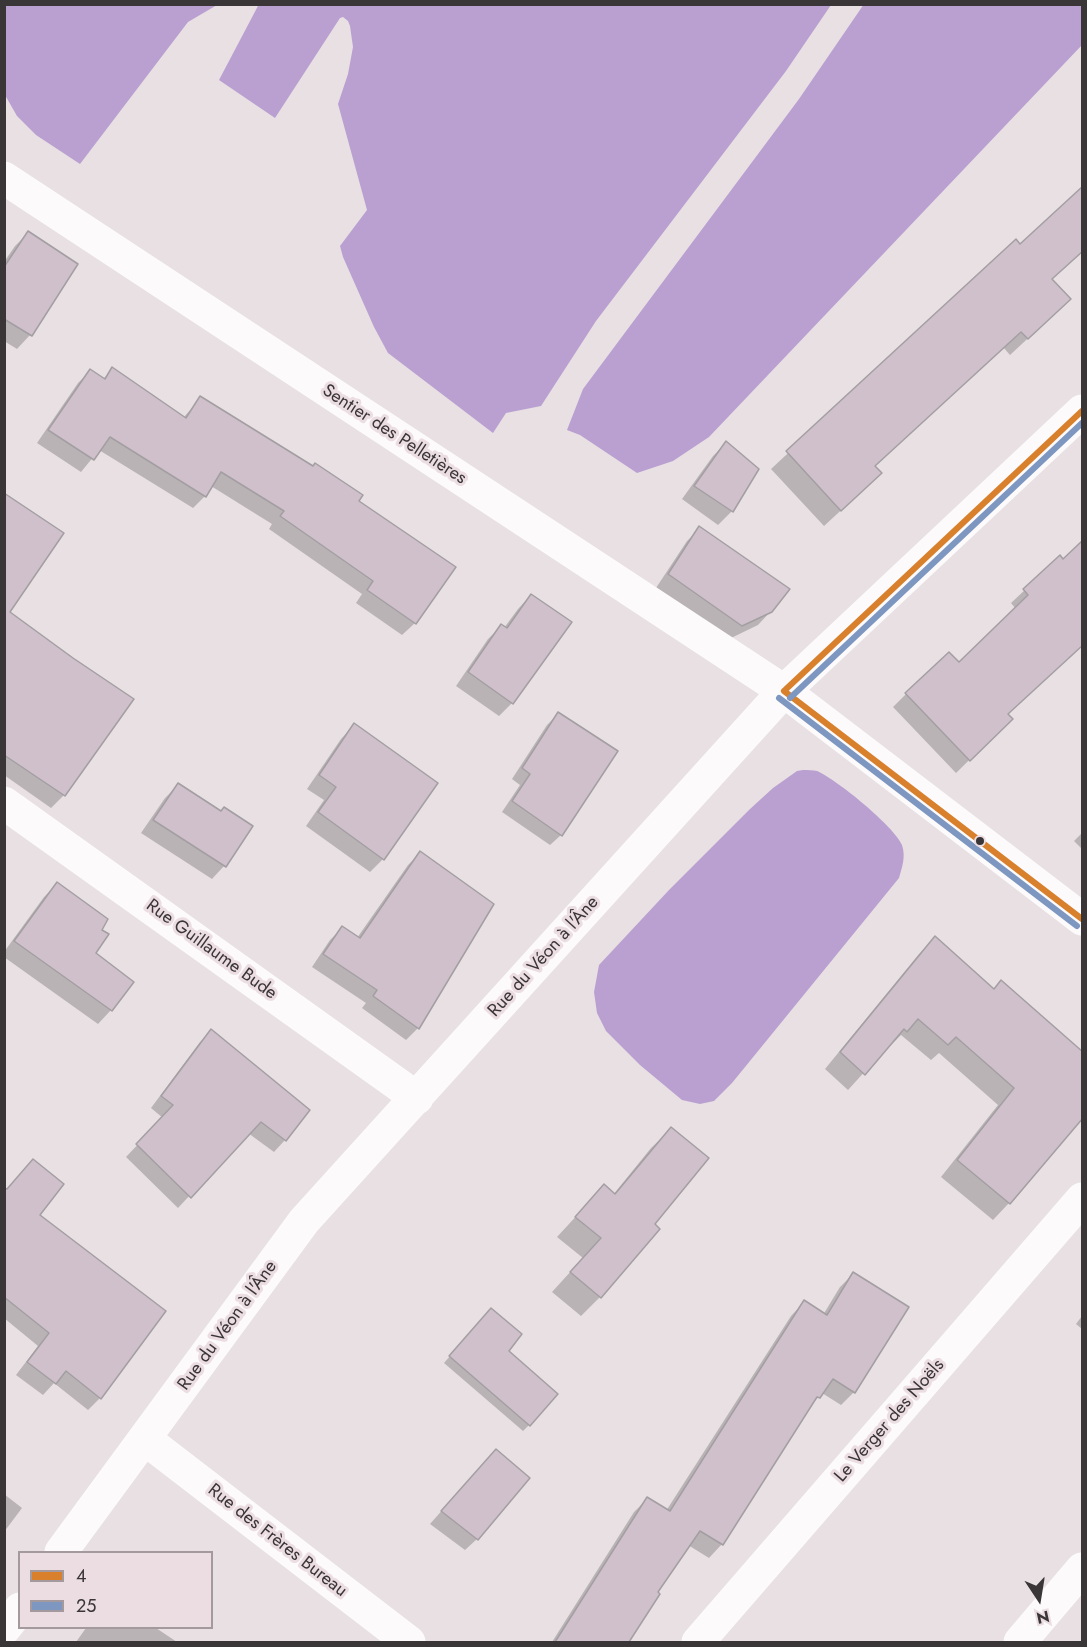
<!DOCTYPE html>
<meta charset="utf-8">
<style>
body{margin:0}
#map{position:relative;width:1087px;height:1647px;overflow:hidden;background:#e8e0e3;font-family:Jost,sans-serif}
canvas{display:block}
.frame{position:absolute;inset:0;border:6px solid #3a3536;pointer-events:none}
.legend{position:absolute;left:18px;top:1551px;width:195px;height:78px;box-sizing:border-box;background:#ebdde2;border:2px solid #a49a9d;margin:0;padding:8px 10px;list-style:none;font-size:18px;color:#3a3536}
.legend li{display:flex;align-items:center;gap:12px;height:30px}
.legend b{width:30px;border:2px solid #a49a9d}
.north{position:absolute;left:1009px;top:1569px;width:60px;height:60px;-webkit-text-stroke:4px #ebdde2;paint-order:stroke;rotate:168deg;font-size:16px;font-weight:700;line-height:24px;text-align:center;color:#3a3536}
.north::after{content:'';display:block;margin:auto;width:21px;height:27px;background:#3a3536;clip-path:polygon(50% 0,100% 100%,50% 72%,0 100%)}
</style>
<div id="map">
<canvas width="1087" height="1647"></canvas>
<div class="frame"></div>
<ul class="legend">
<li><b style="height:8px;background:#d8802c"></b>4</li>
<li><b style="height:8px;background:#7e97c0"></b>25</li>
</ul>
<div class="north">N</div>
</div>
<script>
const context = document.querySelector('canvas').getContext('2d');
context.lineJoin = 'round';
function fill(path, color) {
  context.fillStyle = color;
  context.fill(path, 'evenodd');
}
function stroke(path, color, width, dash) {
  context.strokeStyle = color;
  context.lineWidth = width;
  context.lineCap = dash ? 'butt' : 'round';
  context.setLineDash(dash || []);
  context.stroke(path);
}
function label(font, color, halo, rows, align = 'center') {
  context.font = font + ' Jost,sans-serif';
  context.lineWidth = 6;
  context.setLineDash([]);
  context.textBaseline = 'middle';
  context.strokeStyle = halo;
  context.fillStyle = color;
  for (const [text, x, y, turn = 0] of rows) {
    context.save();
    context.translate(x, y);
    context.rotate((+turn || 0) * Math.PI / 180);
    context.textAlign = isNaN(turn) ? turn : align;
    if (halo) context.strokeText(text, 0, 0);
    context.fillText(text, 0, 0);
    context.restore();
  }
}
fill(new Path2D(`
 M 259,4 L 831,4 L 831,5 L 786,71 L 596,321 L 541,406 L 506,413 L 493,433 L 388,353 L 374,327 L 343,257 L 340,246 L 367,210 L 338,104 L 348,74 L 353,47 L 350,26 L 348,21 L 343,17 L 340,18 L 275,118 L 219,80 Z
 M 864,4 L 1082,5 L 1082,45 L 709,437 L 673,461 L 637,473 L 580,435 L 567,430 L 583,389 L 799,99 Z
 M 4,5 L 5,4 L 217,5 L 188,22 L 80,164 L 36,135 L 17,116 L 5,95 Z
 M 803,770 C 808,770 813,770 817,771 C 836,779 895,827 902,845 C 906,857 902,867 899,878 L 732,1083 L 714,1101 L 700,1104 L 682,1100 L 640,1065 L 606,1031 L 597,1013 L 594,992 L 599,965 L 669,890 L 750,809 L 773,788 L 797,771 Z`), '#b9a0d1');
fill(new Path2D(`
 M 28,233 L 76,264 L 30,335 L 17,349 L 4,341 L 4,262 L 15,246 Z
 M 1015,242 L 1051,280 L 1052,316 L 1010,355 L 1003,347 L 874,467 L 863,490 L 824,526 L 771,469 Z
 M 113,369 L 183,418 L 201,398 L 357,501 L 415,623 L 402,635 L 356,603 L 362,594 L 269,529 L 272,524 L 211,486 L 205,496 L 193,508 L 99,450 L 81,472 L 37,443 L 78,383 L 90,371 L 103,379 Z
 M 726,443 L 757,470 L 732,511 L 718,525 L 682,499 L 713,456 Z
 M 4,496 L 8,613 L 131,699 L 64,795 L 51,808 L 4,775 Z
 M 700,528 L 771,611 L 758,625 L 729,639 L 656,588 L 687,541 Z
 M 1060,557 L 1063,561 L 1006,715 L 1011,719 L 956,773 L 893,707 L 906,694 L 959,664 L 1016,609 L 1011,603 Z
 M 531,595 L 512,703 L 499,716 L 456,686 L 488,639 L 501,626 L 504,628 L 518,609 Z
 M 558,714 L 561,835 L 550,845 L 502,812 L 520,785 L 512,779 L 547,725 Z
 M 354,725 L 383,859 L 370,872 L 306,826 L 324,800 L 307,789 L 341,739 Z
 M 178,785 L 224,866 L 212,879 L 141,833 L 165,798 Z
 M 1082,833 L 1082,849 L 1074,841 Z
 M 420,853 L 418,1028 L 406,1040 L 362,1008 L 366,1003 L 312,967 L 330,940 L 342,928 L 357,938 L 408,865 Z
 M 57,884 L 99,930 L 94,953 L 131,982 L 111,1010 L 98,1024 L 4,957 L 4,952 L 44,897 Z
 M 935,938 L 993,990 L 1001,982 L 1082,1054 L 1009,1203 L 993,1220 L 941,1177 L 998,1105 L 939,1053 L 931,1060 L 901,1035 L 889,1047 L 888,1046 L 848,1090 L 825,1069 L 919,954 Z
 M 211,1031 L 285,1140 L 274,1152 L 248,1133 L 178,1208 L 126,1157 L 163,1118 L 151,1108 L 200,1042 Z
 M 671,1129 L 652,1224 L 658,1229 L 600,1297 L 581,1316 L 552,1292 L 583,1258 L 557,1237 L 604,1186 L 613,1195 L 651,1148 Z
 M 33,1161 L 38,1215 L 100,1398 L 88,1410 L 54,1383 L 43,1395 L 16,1375 L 38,1346 L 4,1318 L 4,1192 Z
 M 853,1274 L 854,1392 L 841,1405 L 822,1393 L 810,1406 L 722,1544 L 709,1558 L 688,1545 L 656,1593 L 658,1594 L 627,1642 L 552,1642 L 634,1512 L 647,1499 L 666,1511 L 791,1316 L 804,1302 L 823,1315 L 840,1287 Z
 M 485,1316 L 507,1351 L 529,1425 L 523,1431 L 444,1363 Z
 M 1082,1316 L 1082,1329 L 1076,1324 Z
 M 484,1463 L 477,1539 L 465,1550 L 430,1524 Z
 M 4,1494 L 22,1508 L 4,1532 Z
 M 86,1628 L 156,1628 L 177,1642 L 76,1642 Z`), '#0003');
const building = new Path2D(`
 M 1083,186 L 1083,251 L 1052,279 L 1071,299 L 1028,339 L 1021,332 L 875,466 L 882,473 L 841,511 L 786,451 L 1016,239 L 1020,244 Z
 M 28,231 L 78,264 L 32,336 L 4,319 L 4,267 Z
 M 112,367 L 186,418 L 200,396 L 313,466 L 315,463 L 363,495 L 359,501 L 456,567 L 416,624 L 367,590 L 373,581 L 280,516 L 284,511 L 221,472 L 206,497 L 110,437 L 94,460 L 48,430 L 90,369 L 105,379 Z
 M 726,441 L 759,469 L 733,512 L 694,486 Z
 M 4,493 L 64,533 L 10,612 L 73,658 L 134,699 L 65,796 L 4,755 Z
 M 699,526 L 790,589 L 772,612 L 742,626 L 668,574 Z
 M 1083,540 L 1083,645 L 1008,714 L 1013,719 L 970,761 L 905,693 L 949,652 L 959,662 L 1028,595 L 1023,589 L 1060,555 L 1063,559 Z
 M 531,594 L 572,622 L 513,704 L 468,672 L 501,624 L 507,628 Z
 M 558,712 L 618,751 L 562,836 L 512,801 L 530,774 L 522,768 Z
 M 354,723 L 438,783 L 384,860 L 318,812 L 336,787 L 319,775 Z
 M 178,783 L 221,811 L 224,807 L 253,826 L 226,867 L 153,820 Z
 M 420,851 L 494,904 L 419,1029 L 373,996 L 377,990 L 323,954 L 342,926 L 360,938 Z
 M 57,882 L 108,919 L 102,930 L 109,934 L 96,953 L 134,982 L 112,1011 L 14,941 Z
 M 935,936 L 994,989 L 1001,980 L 1083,1052 L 1083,1118 L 1010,1204 L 957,1160 L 1014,1088 L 956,1037 L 948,1045 L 918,1019 L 907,1032 L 904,1029 L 865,1075 L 840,1052 Z
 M 211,1029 L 310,1110 L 286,1141 L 261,1122 L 191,1198 L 136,1144 L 173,1105 L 161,1096 Z
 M 671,1127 L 709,1158 L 655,1224 L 660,1229 L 601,1298 L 570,1272 L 601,1238 L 575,1217 L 604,1184 L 615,1194 Z
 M 33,1159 L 64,1184 L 40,1215 L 166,1311 L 101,1399 L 66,1371 L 56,1384 L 27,1362 L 49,1333 L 4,1297 L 4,1188 L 7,1189 Z
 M 853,1272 L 909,1307 L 855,1393 L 833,1379 L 820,1398 L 817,1397 L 723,1545 L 700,1531 L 658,1592 L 660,1594 L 629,1642 L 555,1642 L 647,1497 L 670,1511 L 804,1300 L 827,1315 Z
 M 491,1308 L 522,1334 L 509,1351 L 558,1394 L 530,1426 L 449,1356 Z
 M 496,1449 L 530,1478 L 478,1540 L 441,1511 Z`);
fill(building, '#cfc0cc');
stroke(building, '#a39ea1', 1.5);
stroke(new Path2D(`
 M 4,178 L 784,691 L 1082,919
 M 4,803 L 417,1098
 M 145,1439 L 409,1642
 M 61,1552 L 304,1221 L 784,691 L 1082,411
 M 4,1629 L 20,1609
 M 698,1642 L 1082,1199
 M 1020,1642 L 1082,1569`), '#fcfafb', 33);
stroke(new Path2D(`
 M 784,691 L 1082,411
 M 784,691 L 1082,919`), '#d8802c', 6);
stroke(new Path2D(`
 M 779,698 L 1077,926
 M 790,698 L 1082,423`), '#7e97c0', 6);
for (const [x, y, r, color] of [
 [980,841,5,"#3a3536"]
]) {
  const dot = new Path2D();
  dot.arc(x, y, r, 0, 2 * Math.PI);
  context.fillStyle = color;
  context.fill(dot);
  stroke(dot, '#ebdde2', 2);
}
label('18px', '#3a3536', '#ebdde2', [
 ["Sentier des Pelletières",394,435,33],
 ["Rue Guillaume Bude",211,950,36],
 ["Rue du Véon à l'Âne",544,957,-48],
 ["Rue du Véon à l'Âne",228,1326,-54],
 ["Le Verger des Noëls",890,1421,-49],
 ["Rue des Frères Bureau",277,1541,38]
]);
</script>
